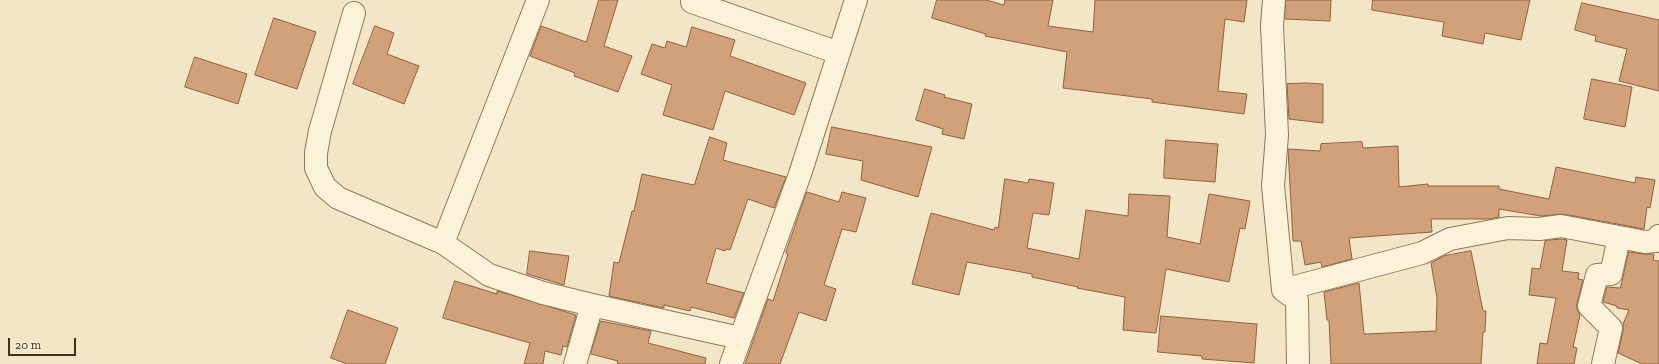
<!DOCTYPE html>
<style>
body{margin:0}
#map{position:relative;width:1659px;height:364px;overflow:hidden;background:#f2e6c6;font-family:"Zilla Slab",serif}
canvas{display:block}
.scale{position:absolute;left:8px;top:338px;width:68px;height:18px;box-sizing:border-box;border:2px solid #3e2f1f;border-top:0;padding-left:5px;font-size:12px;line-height:14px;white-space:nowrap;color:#3e2f1f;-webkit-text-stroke:3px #f8efd6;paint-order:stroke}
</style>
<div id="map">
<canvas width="1659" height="364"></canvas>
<div class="scale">20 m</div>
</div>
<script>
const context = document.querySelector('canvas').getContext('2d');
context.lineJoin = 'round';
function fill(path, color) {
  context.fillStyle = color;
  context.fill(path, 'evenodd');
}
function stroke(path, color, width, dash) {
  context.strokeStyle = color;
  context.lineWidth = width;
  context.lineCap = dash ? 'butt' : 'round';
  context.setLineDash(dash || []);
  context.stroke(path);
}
const building = new Path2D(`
 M 599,0 L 618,0 L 604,46 L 632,56 L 618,92 L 574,76 L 575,73 L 530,56 L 541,26 L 586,42 Z
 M 937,0 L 986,0 L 1004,5 L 1005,0 L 1053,0 L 1048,26 L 1093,32 L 1095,0 L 1247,0 L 1244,22 L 1225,19 L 1218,91 L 1247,94 L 1244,114 L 1152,102 L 1152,99 L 1063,88 L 1067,52 L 985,36 L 986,34 L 932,18 Z
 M 1286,0 L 1331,0 L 1330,21 L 1285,19 Z
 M 1373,0 L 1530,0 L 1521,40 L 1485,33 L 1483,44 L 1442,36 L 1444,22 L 1372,10 Z
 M 1582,3 L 1659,20 L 1659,91 L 1619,81 L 1627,49 L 1595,41 L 1596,36 L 1575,30 Z
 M 274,18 L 316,32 L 297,89 L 255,75 Z
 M 375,26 L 394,33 L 387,54 L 419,66 L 404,104 L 353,84 Z
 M 692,27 L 735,40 L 730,56 L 806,83 L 794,115 L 725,91 L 713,130 L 663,115 L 672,85 L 641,74 L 652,44 L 665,48 L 667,41 L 686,47 Z
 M 195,57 L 247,74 L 238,104 L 185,87 Z
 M 1592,79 L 1632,87 L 1625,127 L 1584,119 Z
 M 1307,83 L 1323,84 L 1323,123 L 1289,119 L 1287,84 Z
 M 925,89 L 945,95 L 944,97 L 972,104 L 964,139 L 942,134 L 943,129 L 916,120 Z
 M 832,127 L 932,147 L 918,197 L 861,180 L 863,161 L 826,154 Z
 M 710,137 L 727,143 L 723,160 L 786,177 L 774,208 L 748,199 L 730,250 L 726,249 L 725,251 L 716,248 L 706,283 L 744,293 L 734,318 L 691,307 L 690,311 L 664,305 L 664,308 L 609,296 L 614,262 L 619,263 L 632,211 L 634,211 L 642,174 L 694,185 Z
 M 1166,140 L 1218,144 L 1215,182 L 1164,178 Z
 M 1362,142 L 1363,148 L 1398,146 L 1399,187 L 1428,184 L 1428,186 L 1499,186 L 1499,189 L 1549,199 L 1556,167 L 1635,183 L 1636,177 L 1655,180 L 1650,208 L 1647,207 L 1644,229 L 1563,214 L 1541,216 L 1499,209 L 1499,217 L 1490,219 L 1431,219 L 1432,232 L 1349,238 L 1352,259 L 1322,267 L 1321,262 L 1305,265 L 1301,241 L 1293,241 L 1288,149 L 1320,151 L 1321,144 Z
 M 1005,179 L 1028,183 L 1029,179 L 1054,183 L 1049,215 L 1033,213 L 1027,248 L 1079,259 L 1086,210 L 1128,216 L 1129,194 L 1170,196 L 1167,237 L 1200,244 L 1209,194 L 1250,201 L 1245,229 L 1240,228 L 1229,282 L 1166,269 L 1156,333 L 1123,330 L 1125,297 L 1077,288 L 1078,287 L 1032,277 L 1032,274 L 967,262 L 959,295 L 912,284 L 931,213 L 994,230 L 995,227 L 998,228 Z
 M 807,192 L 839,202 L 842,192 L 866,198 L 856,232 L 842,229 L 824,285 L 836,289 L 826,321 L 799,312 L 780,364 L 745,364 L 768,299 L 773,301 L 788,254 L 786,253 Z
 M 1561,239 L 1567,240 L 1562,271 L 1579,273 L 1578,279 L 1583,280 L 1577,303 L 1577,310 L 1580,315 L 1573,347 L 1577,348 L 1574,364 L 1537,364 L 1540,343 L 1547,344 L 1556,298 L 1529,295 L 1532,268 L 1540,269 L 1545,241 Z
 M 530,251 L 569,256 L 564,285 L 527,274 Z
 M 1471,251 L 1483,311 L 1486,311 L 1485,332 L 1483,332 L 1481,364 L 1331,364 L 1329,320 L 1327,320 L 1324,292 L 1359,283 L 1364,334 L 1436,331 L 1437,298 L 1431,263 L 1444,256 Z
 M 1629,252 L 1643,254 L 1654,254 L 1653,260 L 1659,261 L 1659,364 L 1642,364 L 1618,353 L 1623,331 L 1623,324 L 1629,310 L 1617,308 L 1617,306 L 1603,302 L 1607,287 L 1620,288 Z
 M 455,281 L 497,294 L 497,291 L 505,293 L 576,315 L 567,347 L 563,346 L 561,355 L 545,351 L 543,364 L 524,364 L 530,343 L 443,318 Z
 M 348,310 L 398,328 L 385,364 L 347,364 L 331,358 Z
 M 1161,316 L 1257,324 L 1254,363 L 1202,359 L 1202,356 L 1158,352 Z
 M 601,321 L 651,331 L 648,343 L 706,358 L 705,364 L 617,364 L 618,361 L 591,354 Z`);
fill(building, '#d3a179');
stroke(building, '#90603d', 1);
const minor = new Path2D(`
 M 1274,0 L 1272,26 L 1277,135 L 1273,186 L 1283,290 L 1297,300 L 1298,364
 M 692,2 L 839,53
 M 354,13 L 320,131 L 316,153 L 316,168 L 325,187 L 338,198 L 443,243 L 489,275 L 543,293 L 592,305 L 740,338
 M 443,243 L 538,0
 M 1283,290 L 1422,253 L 1450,239 L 1508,228 L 1539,229 L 1561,226 L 1645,242 L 1656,241 L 1659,236
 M 575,364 L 592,305
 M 731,364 L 800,174 L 856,0
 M 1603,364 L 1611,328 L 1589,306 L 1597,275 L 1611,274 L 1619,238`);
stroke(minor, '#8f775a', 24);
stroke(minor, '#fbf2da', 22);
</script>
